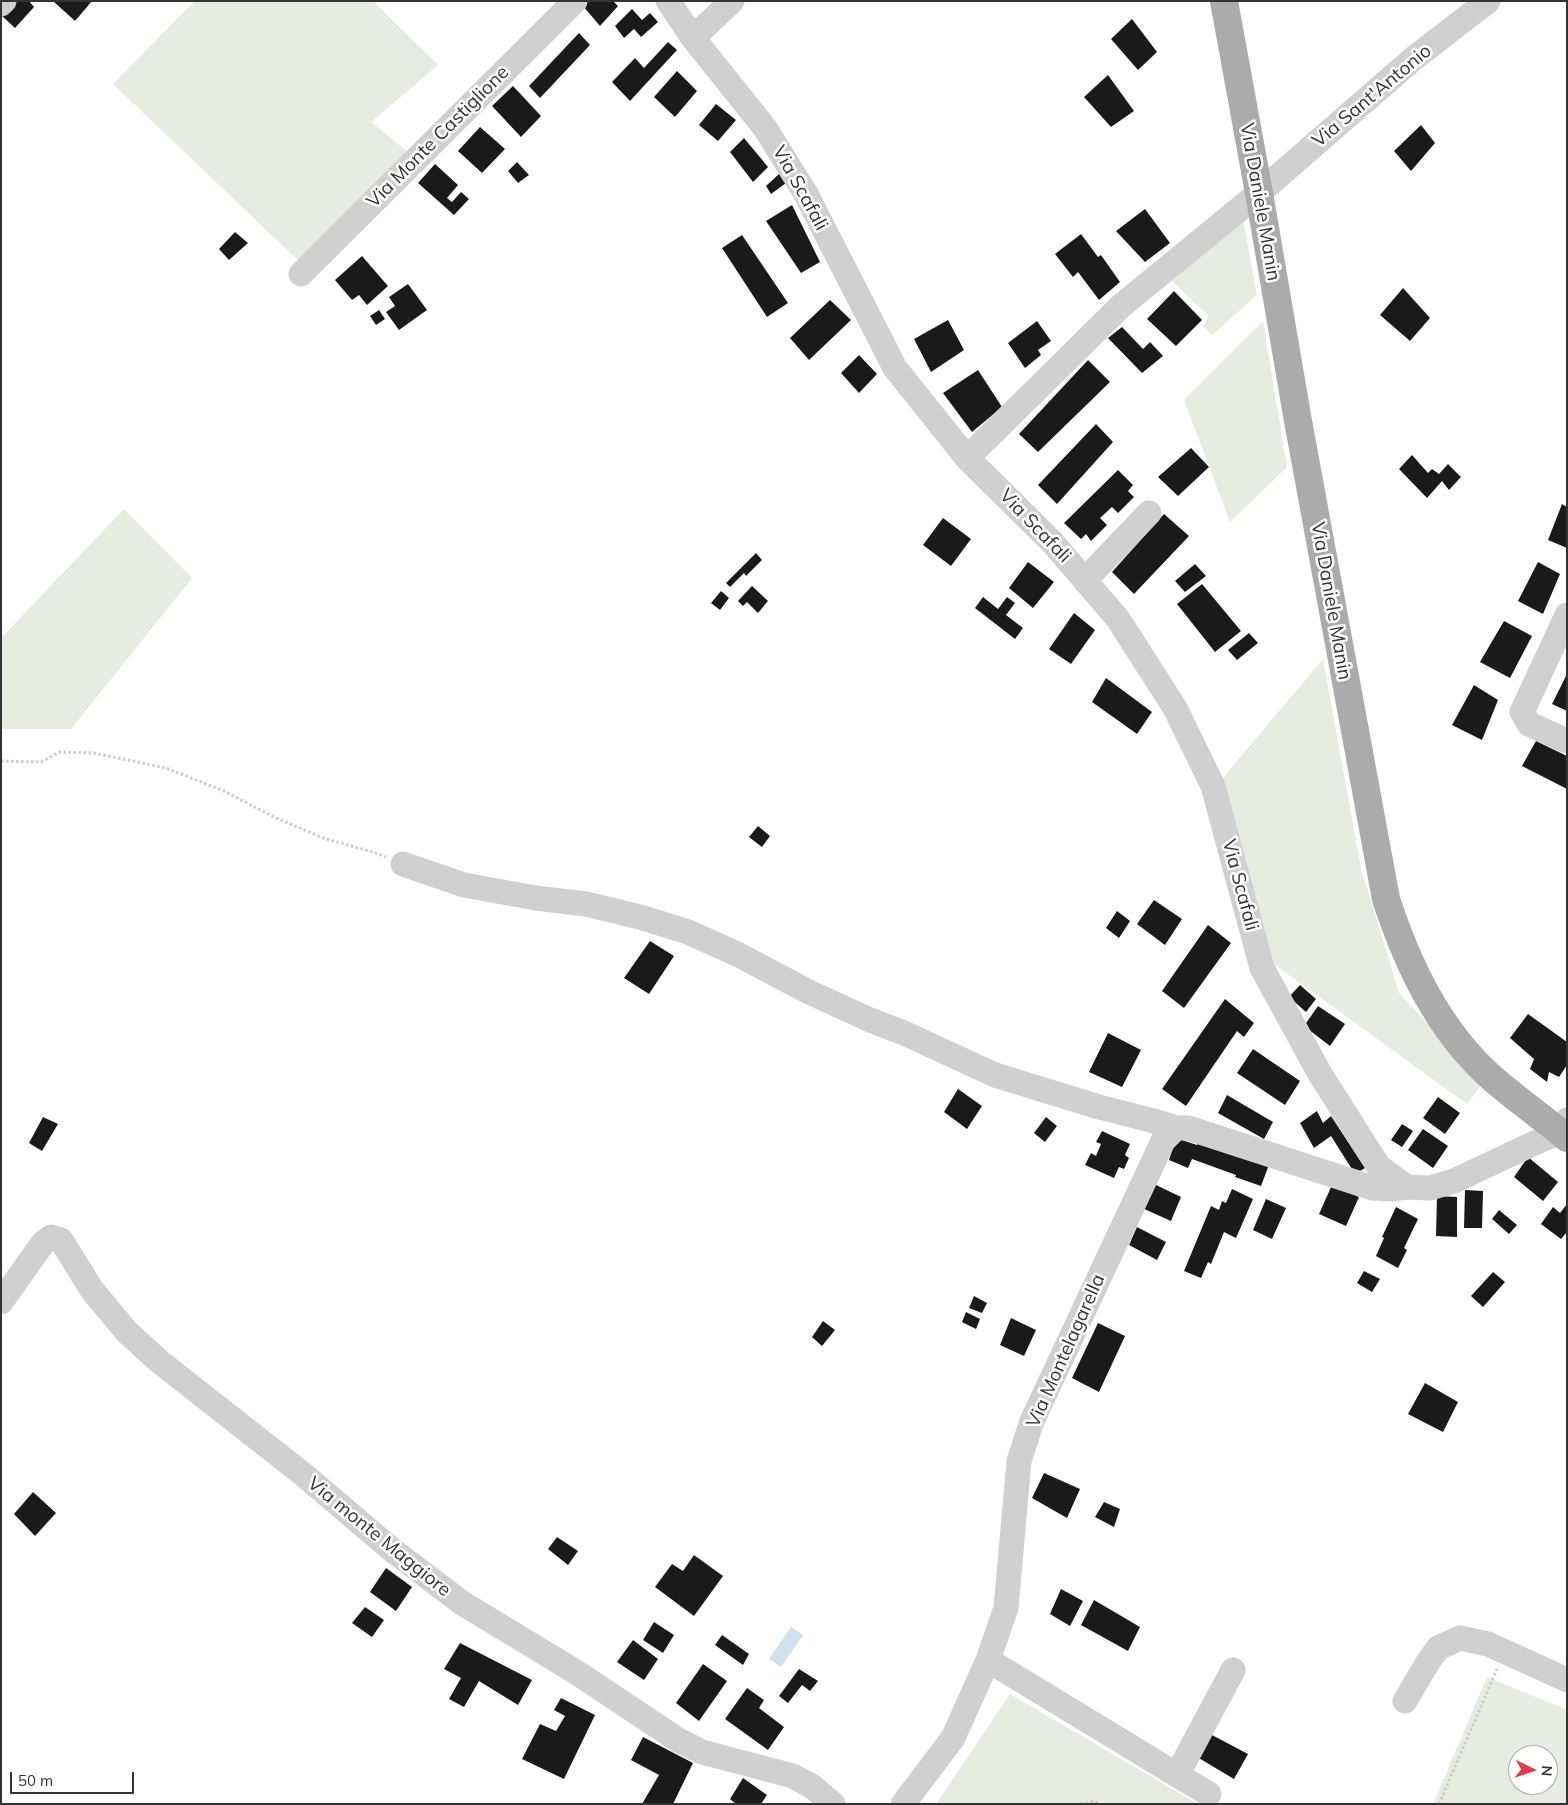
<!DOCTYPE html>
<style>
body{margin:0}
#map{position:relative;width:1568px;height:1805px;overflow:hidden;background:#fff;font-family:Mulish,sans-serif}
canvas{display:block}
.frame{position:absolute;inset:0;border:2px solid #333;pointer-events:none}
.north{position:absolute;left:1508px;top:1745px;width:50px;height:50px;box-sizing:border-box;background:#fff;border:1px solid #adadad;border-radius:50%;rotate:94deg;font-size:14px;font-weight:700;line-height:20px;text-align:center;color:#333}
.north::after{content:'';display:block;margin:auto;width:18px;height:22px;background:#e63946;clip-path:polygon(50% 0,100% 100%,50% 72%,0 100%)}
.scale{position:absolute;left:10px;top:1772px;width:124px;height:22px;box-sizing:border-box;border:2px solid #333;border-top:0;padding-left:6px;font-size:15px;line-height:18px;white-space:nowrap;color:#333;-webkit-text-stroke:4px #fff;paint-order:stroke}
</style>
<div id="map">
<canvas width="1568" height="1805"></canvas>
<div class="frame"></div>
<div class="north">N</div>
<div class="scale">50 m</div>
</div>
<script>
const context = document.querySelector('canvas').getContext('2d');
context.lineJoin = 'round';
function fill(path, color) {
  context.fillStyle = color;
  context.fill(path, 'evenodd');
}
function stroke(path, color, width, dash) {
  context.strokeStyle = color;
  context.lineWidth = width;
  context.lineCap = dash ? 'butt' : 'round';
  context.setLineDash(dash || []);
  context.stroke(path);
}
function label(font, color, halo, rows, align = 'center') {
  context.font = font + ' Mulish,sans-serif';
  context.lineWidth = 5;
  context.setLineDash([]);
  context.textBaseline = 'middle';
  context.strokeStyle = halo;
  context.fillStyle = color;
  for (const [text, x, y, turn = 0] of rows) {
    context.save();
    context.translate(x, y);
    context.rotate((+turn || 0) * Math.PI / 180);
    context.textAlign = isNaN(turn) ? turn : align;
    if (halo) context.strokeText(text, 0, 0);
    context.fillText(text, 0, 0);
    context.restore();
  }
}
fill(new Path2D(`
 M 195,1 L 373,1 L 438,65 L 371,122 L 410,154 L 303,265 L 113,84 Z
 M 1243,219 L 1257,295 L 1212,335 L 1203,326 L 1209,316 L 1169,278 Z
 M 1263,321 L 1287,467 L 1230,522 L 1184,400 Z
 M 124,509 L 192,578 L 71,729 L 1,729 L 1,638 Z
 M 1323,659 L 1361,868 L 1399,993 L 1483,1083 L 1467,1104 L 1271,962 L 1221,780 Z
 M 1487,1677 L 1567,1710 L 1567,1804 L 1433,1804 ZM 1518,1755 L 1548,1755 L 1548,1785 L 1518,1785 Z
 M 1010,1694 L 1198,1804 L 936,1804 Z`), '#e6ecdf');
fill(new Path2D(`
 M 791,1627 L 803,1635 L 781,1667 L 769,1659 Z`), '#cfe2ee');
fill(new Path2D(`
 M 15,1 L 29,1 L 34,7 L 15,28 L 2,16 Z
 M 53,1 L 92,1 L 75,21 Z
 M 587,1 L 613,1 L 618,6 L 600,26 L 583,6 Z
 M 632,9 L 642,20 L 650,13 L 658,22 L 641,37 L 634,29 L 624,38 L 615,26 Z
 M 1132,19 L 1157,52 L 1138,70 L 1111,39 Z
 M 579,33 L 590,45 L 540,98 L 529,86 Z
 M 668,42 L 677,50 L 630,101 L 612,82 L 635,58 L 644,68 Z
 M 677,71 L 697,91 L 675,117 L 654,97 Z
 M 1108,75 L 1134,111 L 1111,127 L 1084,97 Z
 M 513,86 L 541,116 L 521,137 L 492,106 Z
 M 716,104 L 736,120 L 718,141 L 699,125 Z
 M 1421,125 L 1435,143 L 1411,171 L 1394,151 Z
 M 480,127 L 505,149 L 482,173 L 458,151 Z
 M 744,138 L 768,167 L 753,182 L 730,152 Z
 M 517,162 L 529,175 L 518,183 L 508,171 Z
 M 435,164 L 458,185 L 447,198 L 452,202 L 461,192 L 469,199 L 454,215 L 418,183 Z
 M 779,174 L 786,183 L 771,194 L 766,186 Z
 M 792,205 L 820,262 L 801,273 L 766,221 Z
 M 1145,209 L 1170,243 L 1145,262 L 1116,231 Z
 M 235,232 L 248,243 L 229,260 L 219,249 Z
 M 1081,234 L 1098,257 L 1101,255 L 1120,282 L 1099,300 L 1078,272 L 1073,277 L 1055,254 Z
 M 742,235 L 788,303 L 767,317 L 722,248 Z
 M 362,256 L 388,286 L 367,305 L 359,295 L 352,300 L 335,280 Z
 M 408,284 L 427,310 L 399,330 L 386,312 L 395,306 L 389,297 Z
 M 1403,288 L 1430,318 L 1410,341 L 1380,315 Z
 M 1174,291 L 1202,320 L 1176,346 L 1147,319 Z
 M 830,300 L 851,320 L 809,360 L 790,338 Z
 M 379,310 L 385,319 L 376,325 L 370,316 Z
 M 948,320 L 964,350 L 931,372 L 914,339 Z
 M 1037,321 L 1051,341 L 1038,350 L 1041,355 L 1025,368 L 1008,343 Z
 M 1122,327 L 1143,349 L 1150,342 L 1163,356 L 1142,373 L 1108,338 Z
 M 859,355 L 877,374 L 859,393 L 841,373 Z
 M 1088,360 L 1110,382 L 1038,452 L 1019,434 Z
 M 978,370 L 1002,407 L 972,432 L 943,393 Z
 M 1096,424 L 1113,442 L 1057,504 L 1038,485 Z
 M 1191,448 L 1209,467 L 1178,496 L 1158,477 Z
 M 1412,455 L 1428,473 L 1432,469 L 1439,474 L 1448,464 L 1461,477 L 1449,490 L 1442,481 L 1427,498 L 1399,469 Z
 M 1118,470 L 1133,485 L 1128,491 L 1134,497 L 1118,513 L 1112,507 L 1100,518 L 1107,525 L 1091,541 L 1086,534 L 1081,539 L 1064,523 Z
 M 1562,504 L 1567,507 L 1567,548 L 1548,540 Z
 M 1164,514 L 1189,536 L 1134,594 L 1112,572 Z
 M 943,518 L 971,539 L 951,566 L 923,545 Z
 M 756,553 L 762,560 L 746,576 L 744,573 L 730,587 L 726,583 Z
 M 1028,562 L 1054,582 L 1033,608 L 1009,588 Z
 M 1538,562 L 1560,574 L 1543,614 L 1518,601 Z
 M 1195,564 L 1206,576 L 1185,592 L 1175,581 Z
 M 1202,584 L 1241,631 L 1215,652 L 1177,604 Z
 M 752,586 L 768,601 L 758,613 L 747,602 L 743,606 L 738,601 Z
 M 721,591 L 729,598 L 720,610 L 711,603 Z
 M 983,597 L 998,609 L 1007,597 L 1015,603 L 1006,615 L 1023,628 L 1015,639 L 975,608 Z
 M 1074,613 L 1095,630 L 1071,664 L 1049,649 Z
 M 1504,621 L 1532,636 L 1510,678 L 1480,662 Z
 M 1249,633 L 1258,643 L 1237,660 L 1228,650 Z
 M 1567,674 L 1567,711 L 1552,704 Z
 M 1106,678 L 1152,712 L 1137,734 L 1092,702 Z
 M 1474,685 L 1498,700 L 1482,740 L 1452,725 Z
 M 1536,741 L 1567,756 L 1567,789 L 1522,766 Z
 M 758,826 L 770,836 L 762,847 L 749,837 Z
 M 1154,900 L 1182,919 L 1165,945 L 1137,924 Z
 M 1117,911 L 1130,921 L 1119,938 L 1106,928 Z
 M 1208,925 L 1231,943 L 1184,1008 L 1162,991 Z
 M 650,941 L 674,956 L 649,994 L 624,978 Z
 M 1300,985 L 1316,999 L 1306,1012 L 1289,997 Z
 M 1225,999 L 1254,1023 L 1244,1037 L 1237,1031 L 1186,1106 L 1162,1089 Z
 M 1318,1006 L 1345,1024 L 1330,1046 L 1304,1026 Z
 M 1528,1014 L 1567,1042 L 1567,1065 L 1559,1077 L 1549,1072 L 1547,1082 L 1530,1069 L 1534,1059 L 1510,1038 Z
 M 1108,1033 L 1141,1050 L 1122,1087 L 1089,1072 Z
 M 1253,1049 L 1300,1081 L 1285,1105 L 1237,1073 Z
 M 958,1089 L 982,1106 L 967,1129 L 944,1112 Z
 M 1227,1095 L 1273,1122 L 1264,1139 L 1218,1113 Z
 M 1438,1097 L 1460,1113 L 1445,1134 L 1423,1118 Z
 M 1317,1111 L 1323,1123 L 1331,1116 L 1365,1168 L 1355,1174 L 1331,1136 L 1314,1148 L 1300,1123 Z
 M 43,1117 L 58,1124 L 42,1151 L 29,1143 Z
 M 1046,1117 L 1057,1126 L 1045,1142 L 1034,1133 Z
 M 1402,1124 L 1413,1131 L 1402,1147 L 1391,1140 Z
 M 1423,1129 L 1448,1146 L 1433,1168 L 1408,1150 Z
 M 1102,1131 L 1130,1144 L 1125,1155 L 1129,1158 L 1124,1169 L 1119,1167 L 1114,1178 L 1085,1165 L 1091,1153 L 1096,1156 L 1101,1144 L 1096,1142 Z
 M 1200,1137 L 1270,1162 L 1261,1186 L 1235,1177 L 1236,1175 L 1192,1159 L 1188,1168 L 1169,1160 L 1176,1138 L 1197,1145 Z
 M 1528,1157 L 1558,1182 L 1543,1201 L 1514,1177 Z
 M 1152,1183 L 1181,1197 L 1171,1221 L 1142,1208 Z
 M 1332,1185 L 1359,1197 L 1346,1226 L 1319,1214 Z
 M 1232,1189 L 1253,1199 L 1236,1238 L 1224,1232 L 1211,1264 L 1208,1262 L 1201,1278 L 1184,1271 L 1211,1206 L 1219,1210 L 1222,1201 L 1226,1203 Z
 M 1465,1190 L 1483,1191 L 1482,1228 L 1464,1228 Z
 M 1437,1196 L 1457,1197 L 1457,1237 L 1436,1236 Z
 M 1266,1199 L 1286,1208 L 1272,1239 L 1253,1230 Z
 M 1567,1204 L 1567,1232 L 1561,1239 L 1541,1224 L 1553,1207 L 1560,1213 Z
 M 1396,1207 L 1418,1219 L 1404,1248 L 1407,1250 L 1398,1268 L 1376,1256 L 1384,1238 L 1382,1237 Z
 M 1499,1210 L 1517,1225 L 1509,1234 L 1492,1219 Z
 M 1137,1227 L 1166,1242 L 1157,1260 L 1129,1245 Z
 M 1364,1271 L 1380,1279 L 1372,1292 L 1357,1283 Z
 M 1493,1272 L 1505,1282 L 1483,1307 L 1471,1296 Z
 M 974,1296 L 987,1303 L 982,1313 L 969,1308 Z
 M 966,1312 L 980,1319 L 976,1329 L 962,1322 Z
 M 1011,1318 L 1036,1330 L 1024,1356 L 1000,1345 Z
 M 823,1321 L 835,1330 L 822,1346 L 812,1337 Z
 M 1098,1323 L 1125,1336 L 1099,1392 L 1072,1378 Z
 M 1425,1383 L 1458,1402 L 1443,1432 L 1408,1414 Z
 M 1044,1473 L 1080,1489 L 1067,1518 L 1032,1498 Z
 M 33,1492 L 56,1513 L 35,1536 L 14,1514 Z
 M 1104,1502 L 1120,1509 L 1114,1527 L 1095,1517 Z
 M 557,1537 L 578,1551 L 568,1565 L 548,1549 Z
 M 694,1555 L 723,1576 L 694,1616 L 655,1587 L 672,1564 L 683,1571 Z
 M 386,1568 L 412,1587 L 396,1611 L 370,1592 Z
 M 1061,1589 L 1083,1601 L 1070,1626 L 1050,1614 Z
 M 1094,1600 L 1140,1627 L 1128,1651 L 1081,1625 Z
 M 365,1607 L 384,1620 L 372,1637 L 352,1623 Z
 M 654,1622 L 674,1635 L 663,1653 L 643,1640 Z
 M 722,1635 L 749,1654 L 743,1665 L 715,1645 Z
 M 633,1640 L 658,1659 L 644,1680 L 617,1662 Z
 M 460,1643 L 532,1680 L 518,1705 L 479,1681 L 464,1707 L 449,1699 L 461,1678 L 444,1669 Z
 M 703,1664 L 727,1681 L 699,1721 L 676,1703 Z
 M 799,1669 L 818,1681 L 810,1691 L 802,1685 L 788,1703 L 779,1696 Z
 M 747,1688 L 764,1700 L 759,1708 L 784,1727 L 768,1750 L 725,1719 Z
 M 561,1698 L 595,1715 L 564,1779 L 522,1759 L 540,1724 L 556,1731 L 565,1716 L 554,1710 Z
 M 1210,1734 L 1248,1754 L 1234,1779 L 1197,1757 Z
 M 643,1737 L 693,1763 L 673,1804 L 642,1804 L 659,1775 L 631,1760 Z
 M 743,1778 L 767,1795 L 761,1804 L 736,1804 L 730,1799 Z`), '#1a1a1a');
stroke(new Path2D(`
 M 1,761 L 41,762 L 60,752 L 94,753 L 166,768 L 224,791 L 274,817 L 323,838 L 373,852 L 386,857
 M 1081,1804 L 1094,1801 L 1100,1804
 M 1439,1804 L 1497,1669`), '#cdcdcd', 3, [2.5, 2.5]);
stroke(new Path2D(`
 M 668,1 L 693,38 L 765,128 L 806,194 L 895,368 L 967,458 L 1053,543 L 1118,619 L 1175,708 L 1213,786 L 1262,968 L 1320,1074 L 1379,1167 L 1407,1187 L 1430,1188 L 1454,1181 L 1541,1140 L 1560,1132 L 1567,1120
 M 1,4 L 4,1
 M 693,38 L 732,1
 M 301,274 L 575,1
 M 967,458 L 1121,306 L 1259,193 L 1413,59 L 1488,1
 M 1085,580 L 1149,513
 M 1567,615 L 1522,712 L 1529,724 L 1567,741
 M 403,864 L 464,885 L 536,898 L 586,904 L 640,917 L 688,932 L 739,955 L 809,992 L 870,1020 L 904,1033 L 995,1075 L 1099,1107 L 1154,1121 L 1176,1128
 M 1,1302 L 43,1243 L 51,1237 L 61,1240 L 92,1290 L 127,1332 L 160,1362 L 304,1475 L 391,1549 L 462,1603 L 576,1672 L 678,1740 L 702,1752 L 793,1776 L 813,1787 L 833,1804
 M 988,1660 L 1177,1775 L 1233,1670
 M 1405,1701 L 1428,1662 L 1438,1648 L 1460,1638 L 1488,1644 L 1567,1680
 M 1177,1775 L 1209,1794
 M 903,1804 L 953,1738 L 988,1660 L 1006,1608 L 1019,1461 L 1032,1421 L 1163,1141 L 1176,1128 L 1188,1128 L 1373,1188 L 1391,1189 L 1407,1187`), '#d0d0d0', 25);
stroke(new Path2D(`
 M 1224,1 L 1259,193 L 1298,421 L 1386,899 C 1408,966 1439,1031 1492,1078 C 1516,1099 1542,1117 1567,1138`), '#ababab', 28);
label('19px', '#333', '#fff', [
 ["Via Sant'Antonio",1372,96,-40],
 ["Via Monte Castiglione",438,137,-45],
 ["Via Scafali",800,188,61],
 ["Via Daniele Manin",1260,202,80],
 ["Via Scafali",1035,526,46],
 ["Via Daniele Manin",1331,601,80],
 ["Via Scafali",1240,885,75],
 ["Via Montelagarella",1066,1351,-66],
 ["Via monte Maggiore",379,1537,39]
]);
</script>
